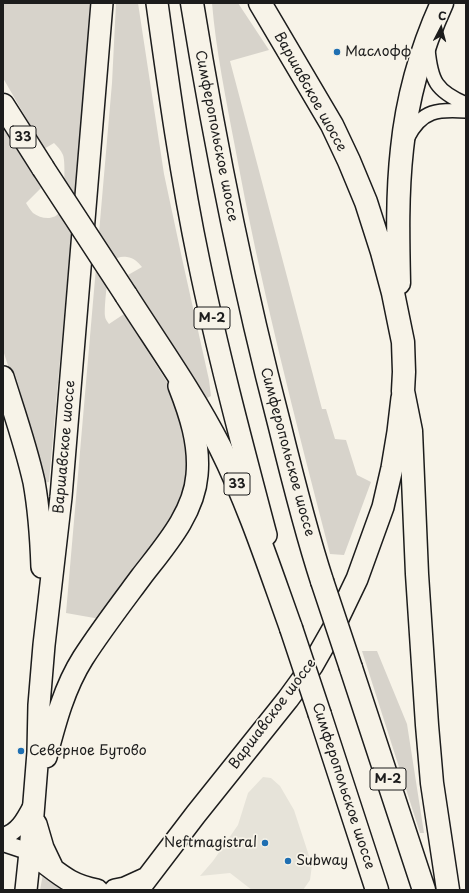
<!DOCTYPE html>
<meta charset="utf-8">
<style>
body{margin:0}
#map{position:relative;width:469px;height:893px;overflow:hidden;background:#f7f3e8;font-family:"Playpen Sans",sans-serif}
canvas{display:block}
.frame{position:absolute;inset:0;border:4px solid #1c1c1c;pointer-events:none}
.north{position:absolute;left:421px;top:8px;width:40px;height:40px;-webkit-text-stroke:3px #f7f3e8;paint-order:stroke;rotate:6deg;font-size:11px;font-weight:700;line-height:16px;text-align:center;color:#1c1c1c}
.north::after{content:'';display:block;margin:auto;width:14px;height:18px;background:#1c1c1c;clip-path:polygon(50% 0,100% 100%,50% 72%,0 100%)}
</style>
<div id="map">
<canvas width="469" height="893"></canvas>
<div class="frame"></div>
<div class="north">С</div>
</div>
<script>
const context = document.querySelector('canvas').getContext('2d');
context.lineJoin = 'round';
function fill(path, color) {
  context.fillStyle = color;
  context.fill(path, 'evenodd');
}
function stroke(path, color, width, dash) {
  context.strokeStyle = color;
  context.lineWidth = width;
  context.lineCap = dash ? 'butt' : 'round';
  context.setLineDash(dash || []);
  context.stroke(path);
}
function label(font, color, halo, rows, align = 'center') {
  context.font = font + ' "Playpen Sans",sans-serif';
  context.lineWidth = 3.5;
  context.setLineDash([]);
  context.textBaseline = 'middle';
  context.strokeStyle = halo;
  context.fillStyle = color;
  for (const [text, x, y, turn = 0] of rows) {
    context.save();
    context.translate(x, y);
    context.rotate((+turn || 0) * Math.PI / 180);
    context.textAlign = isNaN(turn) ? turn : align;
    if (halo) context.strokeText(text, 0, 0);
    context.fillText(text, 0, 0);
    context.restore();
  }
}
fill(new Path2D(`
 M 263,777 L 271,778 L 280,786 L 294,810 L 312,865 L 310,880 L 303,890 L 252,890 L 230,873 L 200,876 L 213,861 L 238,825 L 248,793 Z`), '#e6e3d9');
fill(new Path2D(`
 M 3,3 L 90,3 L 88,49 L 49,482 L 41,483 L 25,419 L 3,350 L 3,127 L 41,188 L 26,203 C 28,206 30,210 33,213 C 41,219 55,221 60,211 C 64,204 66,162 63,155 C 61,150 57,146 54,143 L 44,149 L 3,78 Z
 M 116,3 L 138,3 L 164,174 L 183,263 L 209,380 L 211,396 L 207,398 L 128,275 L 142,267 C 138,262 134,258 127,257 C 122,256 117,257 113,261 C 108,267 104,307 105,316 C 105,319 107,321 109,324 L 124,314 L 167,382 L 181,414 L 190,461 L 185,491 L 173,516 L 160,538 L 100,619 L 66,613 L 112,83 Z
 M 212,3 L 238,3 L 269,50 L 230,61 L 322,409 L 326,409 L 335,439 L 346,440 L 357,475 L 371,482 L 344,555 L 330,554 C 295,419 260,284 235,147 C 226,99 216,51 212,3 Z
 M 362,651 L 377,651 L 407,724 L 424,833 L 420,833 Z
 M 43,874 L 66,890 L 40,890 Z`), '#d7d3cb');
const minor = new Path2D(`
 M 428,49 C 431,81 436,91 466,104
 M 408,137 C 422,110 438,109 466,111`);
const tertiary = new Path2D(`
 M 3,836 C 19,832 26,816 33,803
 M 3,843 L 30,852`);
const primary = new Path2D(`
 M 157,3 C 169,90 181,176 199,262 C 218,354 242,444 266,535
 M 3,377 C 14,412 26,446 34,482 C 39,510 41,539 42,567
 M 46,757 C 55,723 64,688 83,658 C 101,630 121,604 141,577 C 164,547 194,514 197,475 C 200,444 190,414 179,386
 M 36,824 L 43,848 L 53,869
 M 42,861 C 62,876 71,885 97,890
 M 26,890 L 30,852 L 38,752 L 39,705 L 44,645 L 61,497 L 102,3
 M 115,890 L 125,888 L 147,878
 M 138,890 L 196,814 L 288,699 L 312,666 L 333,629 L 357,579 L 383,507 L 392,468 L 398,432 L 402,398`);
const trunk = new Path2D(`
 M 192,3 C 215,144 243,285 279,423 C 292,476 305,529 322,581
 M 260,3 L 332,125 L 349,161 L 366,202 L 382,252 L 393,293 L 403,342 L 404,372 L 403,391 L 411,431 L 417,574 L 427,725 L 432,783 L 448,890
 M 3,105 L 43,168
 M 399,283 C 398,239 397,194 402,149 C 407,99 421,49 442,3
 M 126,295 C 158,345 193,394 220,447 C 249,505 269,567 291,628
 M 351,668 L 424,890
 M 320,715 L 377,890`);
stroke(minor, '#1c1c1c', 16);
stroke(tertiary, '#1c1c1c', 19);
stroke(primary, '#1c1c1c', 24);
stroke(trunk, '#1c1c1c', 25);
stroke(minor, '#f7f3e8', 13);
stroke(tertiary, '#f7f3e8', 16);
stroke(primary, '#f7f3e8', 21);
stroke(trunk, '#f7f3e8', 22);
const trunkBridge = new Path2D(`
 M 43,168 L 126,295
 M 322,581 L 351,668
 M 291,628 L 320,715`);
stroke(trunkBridge, '#1c1c1c', 25, []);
stroke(trunkBridge, '#f7f3e8', 22);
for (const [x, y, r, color] of [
 [337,52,4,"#1f6fb2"],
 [21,751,4,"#1f6fb2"],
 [265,843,4,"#1f6fb2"],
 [288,861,4,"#1f6fb2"]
]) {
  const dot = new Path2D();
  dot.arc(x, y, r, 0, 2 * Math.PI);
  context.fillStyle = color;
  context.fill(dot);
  stroke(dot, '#f7f3e8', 1.5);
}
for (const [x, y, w] of [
 [23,137,26],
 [212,318,36],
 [237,484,26],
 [388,779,36]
]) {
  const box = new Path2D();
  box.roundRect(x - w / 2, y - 11, w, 22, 3);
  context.fillStyle = '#f7f3e8';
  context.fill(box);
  stroke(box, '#1c1c1c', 1);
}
label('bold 13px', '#1c1c1c', null, [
 ["33",23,137],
 ["М-2",212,318],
 ["33",237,484],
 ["М-2",388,779]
]);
label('14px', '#1c1c1c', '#f7f3e8', [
 ["Маслофф",345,52],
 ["Северное Бутово",29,751],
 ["Neftmagistral",257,843,"right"],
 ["Subway",296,861]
], 'left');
label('14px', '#1c1c1c', '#f7f3e8', [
 ["Варшавское шоссе",310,92,61],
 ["Симферопольское шоссе",216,136,79],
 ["Варшавское шоссе",65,447,-85],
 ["Симферопольское шоссе",287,452,75],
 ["Варшавское шоссе",273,714,-53],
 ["Симферопольское шоссе",343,786,72]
]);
</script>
